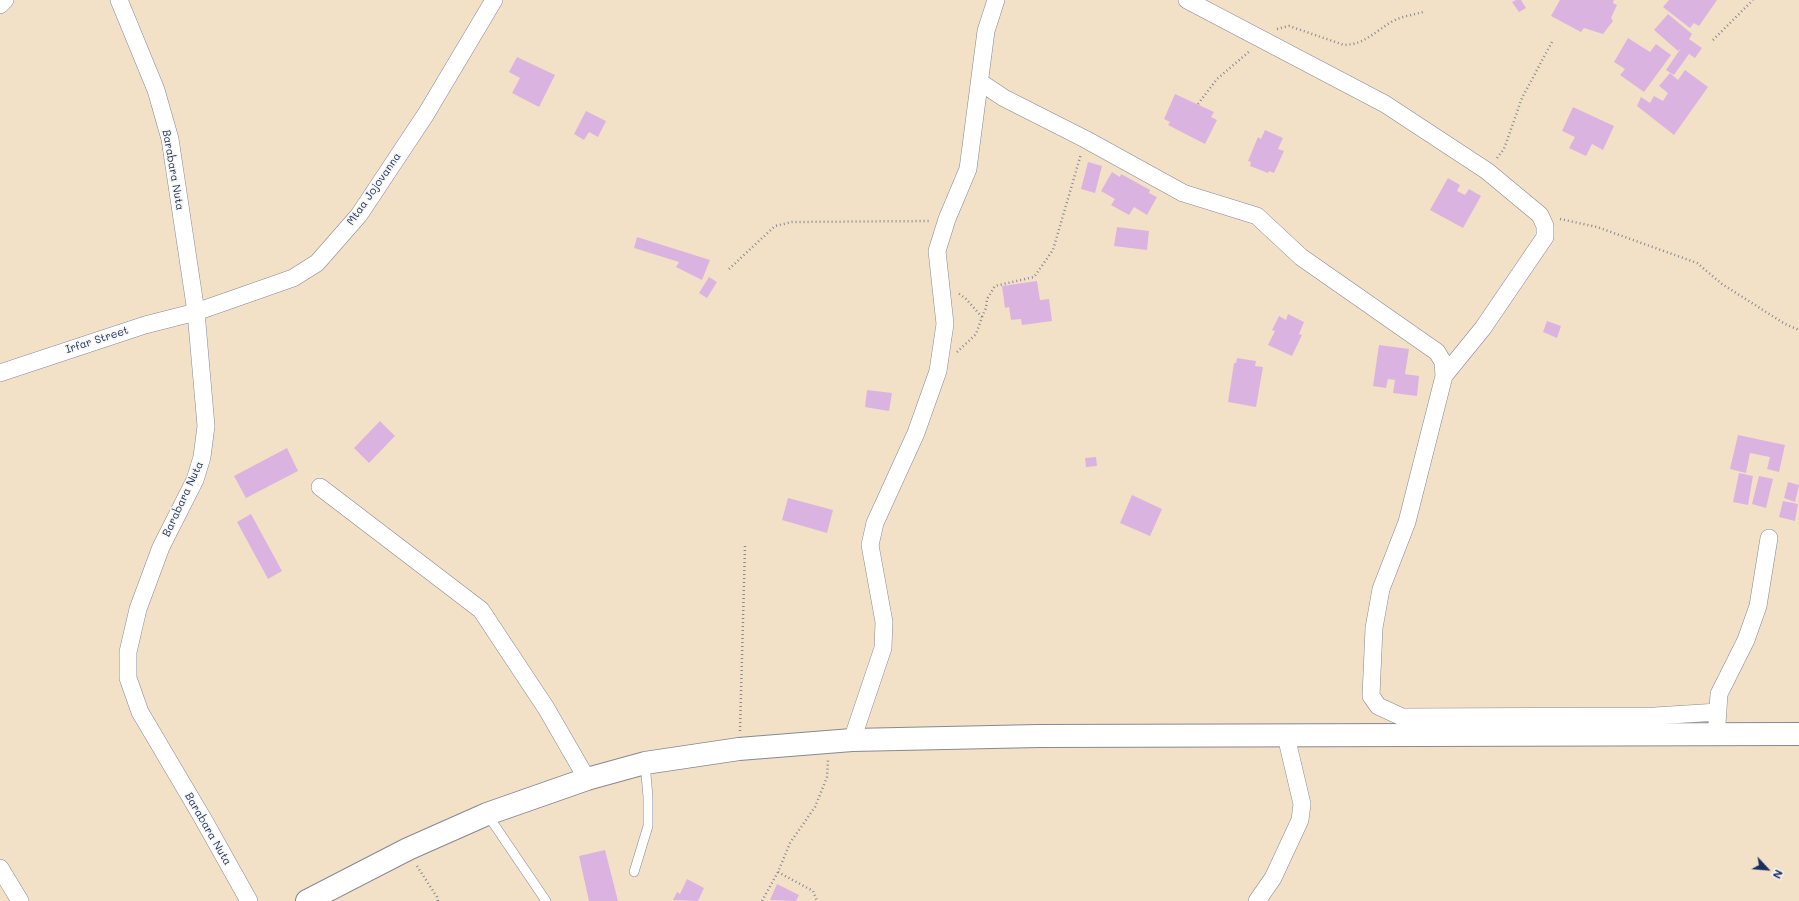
<!DOCTYPE html>
<style>
body{margin:0}
#map{position:relative;width:1799px;height:901px;overflow:hidden;background:#f3e1c7;font-family:Mali,sans-serif}
canvas{display:block}
.north{position:absolute;left:1747px;top:849px;width:40px;height:40px;-webkit-text-stroke:3px #f6f6f2;paint-order:stroke;rotate:116deg;font-size:11px;font-weight:700;line-height:16px;text-align:center;color:#1b2f5e}
.north::after{content:'';display:block;margin:auto;width:14px;height:18px;background:#1b2f5e;clip-path:polygon(50% 0,100% 100%,50% 72%,0 100%)}
</style>
<div id="map">
<canvas width="1799" height="901"></canvas>
<div class="north">N</div>
</div>
<script>
const context = document.querySelector('canvas').getContext('2d');
context.lineJoin = 'round';
function fill(path, color) {
  context.fillStyle = color;
  context.fill(path, 'evenodd');
}
function stroke(path, color, width, dash) {
  context.strokeStyle = color;
  context.lineWidth = width;
  context.lineCap = dash ? 'butt' : 'round';
  context.setLineDash(dash || []);
  context.stroke(path);
}
function label(font, color, halo, rows, align = 'center') {
  context.font = font + ' Mali,sans-serif';
  context.lineWidth = 3;
  context.setLineDash([]);
  context.textBaseline = 'middle';
  context.strokeStyle = halo;
  context.fillStyle = color;
  for (const [text, x, y, turn = 0] of rows) {
    context.save();
    context.translate(x, y);
    context.rotate((+turn || 0) * Math.PI / 180);
    context.textAlign = isNaN(turn) ? turn : align;
    if (halo) context.strokeText(text, 0, 0);
    context.fillText(text, 0, 0);
    context.restore();
  }
}
fill(new Path2D(`
 M 1516,0 L 1521,0 L 1526,8 L 1519,12 L 1512,2 Z
 M 1560,0 L 1614,0 L 1613,3 L 1617,5 L 1611,18 L 1613,21 L 1603,34 L 1584,28 L 1581,32 L 1551,16 Z
 M 1669,0 L 1717,0 L 1699,26 L 1694,23 L 1690,28 L 1663,7 Z
 M 1668,14 L 1692,34 L 1689,39 L 1702,48 L 1695,58 L 1689,54 L 1674,75 L 1666,70 L 1681,48 L 1678,51 L 1654,30 Z
 M 1628,38 L 1650,52 L 1656,44 L 1671,55 L 1644,92 L 1620,75 L 1625,69 L 1614,62 Z
 M 517,57 L 555,75 L 539,107 L 512,93 L 520,78 L 509,72 Z
 M 1685,70 L 1708,87 L 1674,135 L 1637,106 L 1641,97 L 1650,103 L 1654,96 L 1663,101 L 1668,93 L 1659,86 L 1670,73 L 1678,80 Z
 M 1175,94 L 1214,112 L 1211,117 L 1217,120 L 1205,144 L 1168,125 L 1170,122 L 1164,119 Z
 M 1573,107 L 1614,126 L 1603,150 L 1592,144 L 1586,156 L 1569,148 L 1575,137 L 1562,131 Z
 M 586,111 L 606,121 L 598,137 L 589,132 L 584,140 L 574,134 Z
 M 1265,130 L 1283,138 L 1278,149 L 1284,151 L 1274,173 L 1269,171 L 1268,173 L 1250,166 L 1251,162 L 1248,161 L 1258,137 L 1261,139 Z
 M 1088,162 L 1102,166 L 1095,193 L 1081,189 Z
 M 1112,172 L 1120,177 L 1121,174 L 1150,190 L 1149,193 L 1157,197 L 1147,215 L 1134,207 L 1129,215 L 1111,205 L 1115,199 L 1101,191 Z
 M 1448,178 L 1460,185 L 1457,191 L 1465,195 L 1469,189 L 1481,196 L 1463,228 L 1430,210 Z
 M 1117,227 L 1149,231 L 1147,250 L 1114,246 Z
 M 637,237 L 710,260 L 702,280 L 676,267 L 679,262 L 634,248 Z
 M 709,277 L 717,282 L 707,298 L 699,293 Z
 M 1037,281 L 1040,300 L 1049,299 L 1052,321 L 1022,325 L 1021,319 L 1011,320 L 1009,307 L 1005,308 L 1002,286 Z
 M 1288,314 L 1304,322 L 1299,334 L 1302,335 L 1292,356 L 1268,345 L 1275,331 L 1272,330 L 1279,316 L 1286,320 Z
 M 1547,321 L 1561,326 L 1557,338 L 1543,332 Z
 M 1379,345 L 1409,349 L 1405,374 L 1419,376 L 1417,396 L 1393,393 L 1395,380 L 1388,379 L 1386,388 L 1373,386 Z
 M 1237,358 L 1256,361 L 1255,366 L 1263,367 L 1256,407 L 1228,402 L 1234,363 L 1236,363 Z
 M 867,390 L 892,393 L 889,411 L 865,407 Z
 M 380,421 L 395,436 L 369,463 L 354,448 Z
 M 1738,435 L 1785,445 L 1779,472 L 1767,469 L 1770,457 L 1750,453 L 1746,473 L 1730,469 Z
 M 287,448 L 298,471 L 246,498 L 234,476 Z
 M 1096,457 L 1097,466 L 1086,467 L 1085,458 Z
 M 1739,473 L 1753,476 L 1748,505 L 1733,502 Z
 M 1759,476 L 1773,479 L 1766,508 L 1752,504 Z
 M 1788,482 L 1799,485 L 1795,502 L 1784,498 Z
 M 1132,495 L 1162,509 L 1150,536 L 1120,523 Z
 M 788,498 L 833,510 L 827,533 L 782,520 Z
 M 1783,501 L 1798,504 L 1795,521 L 1779,517 Z
 M 251,514 L 282,571 L 268,579 L 237,522 Z
 M 605,850 L 618,901 L 589,901 L 579,856 Z
 M 687,879 L 704,888 L 698,901 L 673,900 L 677,892 L 680,894 Z
 M 777,884 L 799,895 L 796,901 L 770,900 Z`), '#dbb3e0');
const lane = new Path2D(`
 M 487,814 L 546,901
 M 634,872 L 648,826 L 648,797 L 645,763`);
const street = new Path2D(`
 M 119,0 L 156,90 L 170,139 L 196,312 L 206,426 L 202,457 L 195,480 L 161,547 L 138,609 L 128,652 L 128,678 L 140,712 L 202,817 L 249,901
 M 1187,0 L 1385,104 L 1487,171 L 1540,215 L 1545,226 L 1545,237 L 1483,328 L 1444,376
 M 0,5 L 5,0
 M 980,82 L 1004,98 L 1085,139 L 1183,193 L 1257,216 L 1301,257 L 1437,352 L 1443,362 L 1444,376 L 1407,522 L 1381,589 L 1374,628 L 1371,696 L 1378,706 L 1402,717 L 1655,716 L 1718,712
 M 0,373 L 145,325 L 196,312 L 293,278 L 317,263 L 359,215 L 426,114 L 494,0
 M 320,487 L 481,610 L 546,708 L 587,779
 M 1717,724 L 1719,694 L 1746,640 L 1758,606 L 1769,538
 M 852,740 L 883,648 L 884,622 L 870,545 L 875,523 L 916,433 L 938,371 L 945,324 L 937,251 L 947,219 L 968,169 L 986,31 L 996,0
 M 0,868 L 20,901
 M 1257,901 L 1273,878 L 1300,820 L 1302,804 L 1286,736`);
const secondary = new Path2D(`
 M 307,901 L 408,849 L 487,814 L 587,779 L 645,763 L 739,749 L 852,740 L 1039,736 L 1799,734`);
stroke(lane, '#878892', 10);
stroke(street, '#878892', 18);
stroke(secondary, '#878892', 24);
stroke(new Path2D(`
 M 1277,29 L 1289,26 L 1344,45 C 1366,44 1375,31 1393,21 C 1402,16 1413,15 1423,12
 M 1713,40 L 1753,0
 M 1198,104 L 1217,79 L 1251,50
 M 1497,158 L 1504,149 L 1522,98 L 1553,40
 M 1560,219 L 1597,227 L 1697,263 L 1722,284 L 1785,324 L 1799,330
 M 729,269 L 775,226 L 792,222 L 931,221
 M 982,317 L 986,308 L 987,299 L 995,286 L 1034,277 L 1053,250 L 1081,154
 M 957,352 L 976,334 L 982,317 L 966,299 L 958,293
 M 740,731 L 745,546
 M 417,866 L 437,897 L 438,901
 M 778,872 L 813,891 L 817,901
 M 762,901 L 778,872 L 790,843 L 815,807 L 827,777 L 828,760`), '#878892', 2.5, [1, 3]);
stroke(lane, '#fff', 9);
stroke(street, '#fff', 17);
stroke(secondary, '#fff', 22);
label('11px', '#1b2f5e', '#f6f6f2', [
 ["Barabara Nuta",173,170,80],
 ["Mtaa Jojovanna",374,189,-55],
 ["Irfar Street",97,340,-18],
 ["Barabara Nuta",183,499,-65],
 ["Barabara Nuta",208,829,60]
]);
</script>
